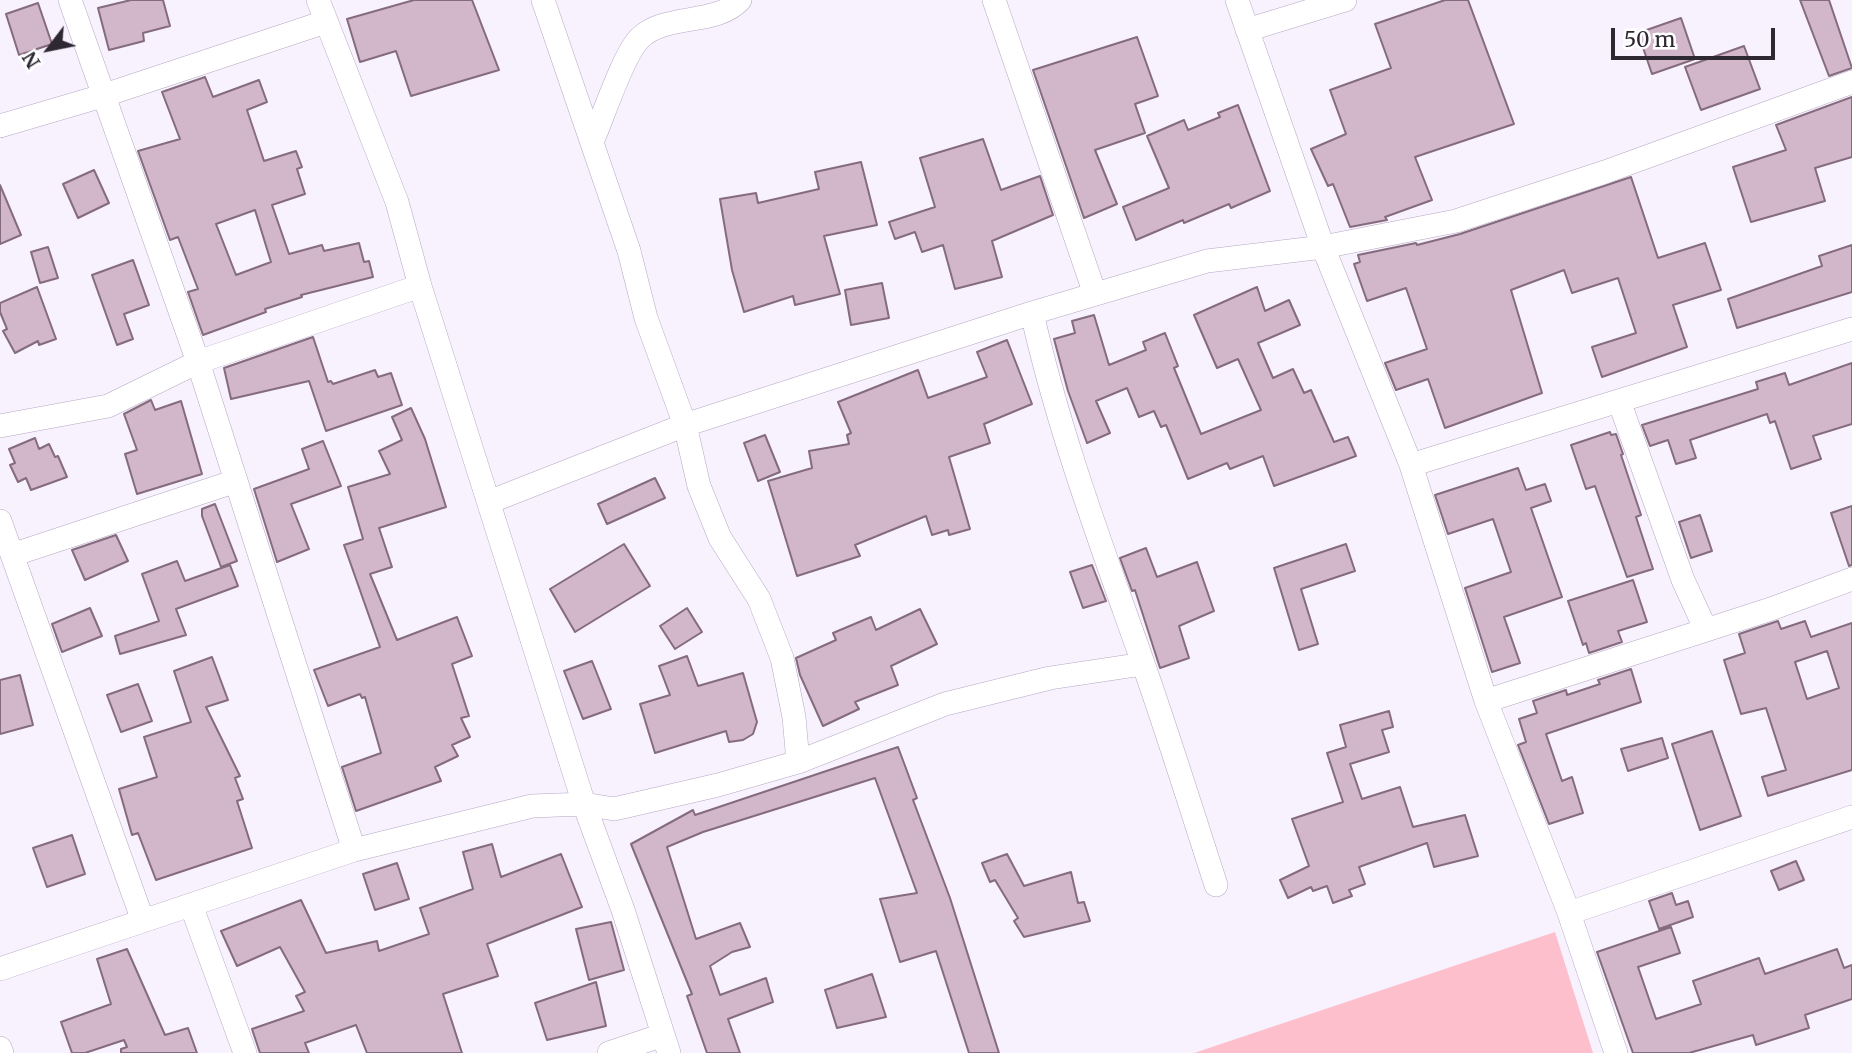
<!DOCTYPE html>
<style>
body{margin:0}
#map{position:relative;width:1852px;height:1053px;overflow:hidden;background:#f8f2fe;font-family:Merriweather,serif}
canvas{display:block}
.north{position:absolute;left:14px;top:14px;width:70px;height:70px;-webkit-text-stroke:5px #fff;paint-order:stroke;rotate:238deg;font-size:19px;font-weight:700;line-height:28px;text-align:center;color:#2e2833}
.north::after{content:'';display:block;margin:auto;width:24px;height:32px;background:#2e2833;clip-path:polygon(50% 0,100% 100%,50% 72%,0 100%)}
.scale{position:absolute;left:1611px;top:28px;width:164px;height:32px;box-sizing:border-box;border:4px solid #2e2833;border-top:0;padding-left:9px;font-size:21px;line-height:24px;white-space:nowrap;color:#2e2833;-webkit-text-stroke:5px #fff;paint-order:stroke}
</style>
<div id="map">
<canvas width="1852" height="1053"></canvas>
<div class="north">N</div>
<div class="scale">50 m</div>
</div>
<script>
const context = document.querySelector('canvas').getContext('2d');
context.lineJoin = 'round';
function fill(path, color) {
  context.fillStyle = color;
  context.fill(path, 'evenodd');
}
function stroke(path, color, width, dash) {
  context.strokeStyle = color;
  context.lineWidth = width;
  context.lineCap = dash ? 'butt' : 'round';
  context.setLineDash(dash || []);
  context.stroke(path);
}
fill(new Path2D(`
 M 1555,932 L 1593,1053 L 1194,1053 Z`), '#febfcd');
const building = new Path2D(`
 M 131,0 L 163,0 L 170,26 L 143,33 L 144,41 L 109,50 L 98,8 Z
 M 414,0 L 472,0 L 499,70 L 411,96 L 396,51 L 360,62 L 347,19 Z
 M 1445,0 L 1468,0 L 1514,124 L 1415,157 L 1432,200 L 1385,217 L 1387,220 L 1350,227 L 1333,184 L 1328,186 L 1311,149 L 1346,134 L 1330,90 L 1391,68 L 1375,24 Z
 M 1800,0 L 1829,0 L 1852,68 L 1829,76 Z
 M 38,3 L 52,44 L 19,55 L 6,14 Z
 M 1681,18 L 1695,59 L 1652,74 L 1638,33 Z
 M 1137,37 L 1158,96 L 1135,104 L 1145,133 L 1095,150 L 1117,204 L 1084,218 L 1033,70 Z
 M 1744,46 L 1760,89 L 1701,110 L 1685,67 Z
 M 205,77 L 213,97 L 259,80 L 267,102 L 247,110 L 264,161 L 296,151 L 302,167 L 297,169 L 305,194 L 272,205 L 289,254 L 322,245 L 324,251 L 359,243 L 364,262 L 369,261 L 373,277 L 301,295 L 302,297 L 265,309 L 266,312 L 203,335 L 188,292 L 198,289 L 178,237 L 170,240 L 138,151 L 180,139 L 162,92 ZM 255,210 L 271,262 L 236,275 L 216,224 Z
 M 1852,97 L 1852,157 L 1815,168 L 1825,201 L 1751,222 L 1733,167 L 1786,150 L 1776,125 Z
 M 1238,105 L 1270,191 L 1231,208 L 1229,204 L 1184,223 L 1183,220 L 1136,240 L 1123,207 L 1169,188 L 1147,136 L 1184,120 L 1188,130 L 1220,117 L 1218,113 Z
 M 983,139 L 1001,190 L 1040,176 L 1053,215 L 992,241 L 1002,277 L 955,289 L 943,245 L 922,252 L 915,232 L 895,239 L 889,222 L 935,207 L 920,158 Z
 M 861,162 L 877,225 L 824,236 L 840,294 L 795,305 L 793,296 L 744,312 L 732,270 L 720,199 L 756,193 L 758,203 L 819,189 L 815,172 Z
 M 94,170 L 109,203 L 78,218 L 63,184 Z
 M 1631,177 L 1658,258 L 1705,243 L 1721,290 L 1673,305 L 1687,347 L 1602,377 L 1592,347 L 1636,333 L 1618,278 L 1572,293 L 1564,270 L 1511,290 L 1542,393 L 1445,428 L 1428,379 L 1396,390 L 1385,363 L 1427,349 L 1406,288 L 1367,301 L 1354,264 L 1360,262 L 1358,255 L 1416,243 L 1417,245 L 1460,234 Z
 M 0,185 L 21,235 L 0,244 Z
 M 1852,245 L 1852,292 L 1737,328 L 1728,299 L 1822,266 L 1819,256 Z
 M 48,247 L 58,278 L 40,283 L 31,252 Z
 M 133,260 L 149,305 L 124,314 L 133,339 L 117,345 L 92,275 Z
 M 882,283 L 889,318 L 851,325 L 845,290 Z
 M 37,287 L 56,339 L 39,345 L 38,341 L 15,353 L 3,331 L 7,329 L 0,312 L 0,303 Z
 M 1257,287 L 1265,311 L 1289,300 L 1300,325 L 1258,343 L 1273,378 L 1293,369 L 1304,393 L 1311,390 L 1334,442 L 1348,437 L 1356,456 L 1274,486 L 1263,456 L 1230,469 L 1227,463 L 1188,479 L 1166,425 L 1161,427 L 1154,411 L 1139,417 L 1127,388 L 1096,401 L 1110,433 L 1087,443 L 1068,391 L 1054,339 L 1075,333 L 1072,321 L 1094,315 L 1109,365 L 1146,350 L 1143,342 L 1165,333 L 1178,366 L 1174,368 L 1201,434 L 1261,410 L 1238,359 L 1217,368 L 1194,315 Z
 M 313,337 L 328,382 L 331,381 L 333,384 L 375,370 L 378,377 L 391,373 L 402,405 L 326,431 L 309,381 L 231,399 L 224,368 Z
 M 1007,340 L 1032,404 L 984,424 L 990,443 L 949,457 L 970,529 L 949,535 L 948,530 L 932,535 L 926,516 L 855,545 L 860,556 L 797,576 L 768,481 L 812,468 L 809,451 L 849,444 L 847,435 L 851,433 L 838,402 L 918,370 L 928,398 L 987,377 L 977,352 Z
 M 1852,363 L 1852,424 L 1813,436 L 1821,459 L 1791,469 L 1775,421 L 1770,423 L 1767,414 L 1690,440 L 1696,458 L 1676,464 L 1668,440 L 1650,446 L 1642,425 L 1758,389 L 1756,382 L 1785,373 L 1789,385 Z
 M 151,400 L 155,410 L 181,401 L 202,474 L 137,494 L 125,454 L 137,450 L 124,414 Z
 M 411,408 L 425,439 L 446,507 L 379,528 L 392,567 L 370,574 L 397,640 L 457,617 L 472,656 L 452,664 L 469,716 L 461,718 L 470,737 L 452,745 L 458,756 L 435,767 L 441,781 L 356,811 L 342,767 L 381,753 L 365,697 L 362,698 L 360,694 L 328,706 L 314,670 L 380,647 L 344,545 L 363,539 L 348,487 L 390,474 L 379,451 L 402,440 L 392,417 Z
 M 1610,432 L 1611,435 L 1616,434 L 1623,454 L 1621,455 L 1641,515 L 1636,517 L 1653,569 L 1627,577 L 1595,486 L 1586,489 L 1571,445 Z
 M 765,435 L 780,472 L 758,481 L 744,443 Z
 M 35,438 L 39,449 L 49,444 L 55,457 L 58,456 L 67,477 L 31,490 L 26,478 L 18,482 L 10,465 L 15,463 L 9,449 Z
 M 323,441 L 341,486 L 291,504 L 309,549 L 277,562 L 254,489 L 309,469 L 302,449 Z
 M 1518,468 L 1526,490 L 1545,484 L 1551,501 L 1531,508 L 1562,597 L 1504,617 L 1520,663 L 1492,672 L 1465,588 L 1511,572 L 1493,519 L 1448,534 L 1435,495 Z
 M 655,478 L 665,498 L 607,524 L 598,504 Z
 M 215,504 L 237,561 L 221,567 L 202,516 L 202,509 Z
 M 1852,506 L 1852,565 L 1849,566 L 1831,513 Z
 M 1700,515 L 1712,551 L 1691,558 L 1679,522 Z
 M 116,535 L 128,561 L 85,580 L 72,550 Z
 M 624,544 L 650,586 L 575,632 L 550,589 Z
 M 1346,544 L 1355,571 L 1301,589 L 1318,644 L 1299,650 L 1274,568 Z
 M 1146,548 L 1157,577 L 1197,562 L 1214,611 L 1179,626 L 1189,658 L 1160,668 L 1135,590 L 1132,591 L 1120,558 Z
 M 177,561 L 185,581 L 230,565 L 238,586 L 176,609 L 186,635 L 120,654 L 115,636 L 159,621 L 142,574 Z
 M 1092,565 L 1106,601 L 1083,608 L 1070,572 Z
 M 1633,580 L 1647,622 L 1618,631 L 1622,642 L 1589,653 L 1586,643 L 1583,645 L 1568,601 Z
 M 90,608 L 102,636 L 62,652 L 52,624 Z
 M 687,608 L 702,632 L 675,649 L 660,626 Z
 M 920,609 L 937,644 L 891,666 L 898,685 L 855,702 L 859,709 L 823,726 L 800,675 L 796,658 L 836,640 L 833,633 L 871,617 L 876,630 Z
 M 1778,621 L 1781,629 L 1805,621 L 1811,637 L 1852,623 L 1852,770 L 1768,796 L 1762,777 L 1786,770 L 1766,708 L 1741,714 L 1724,660 L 1745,653 L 1739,634 ZM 1827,651 L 1839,688 L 1807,699 L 1795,662 Z
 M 687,656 L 698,686 L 743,673 L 757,722 L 753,734 L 743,740 L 729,742 L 726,731 L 655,753 L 640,704 L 670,695 L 659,666 Z
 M 212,657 L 228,700 L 206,707 L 240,776 L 235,778 L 243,799 L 237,801 L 252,848 L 156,880 L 138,833 L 132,835 L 119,789 L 157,777 L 144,737 L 191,722 L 174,671 Z
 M 592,661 L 611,709 L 583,719 L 564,671 Z
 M 1631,669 L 1641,702 L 1546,734 L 1562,781 L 1572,777 L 1583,813 L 1549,824 L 1518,745 L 1526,742 L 1519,719 L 1537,713 L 1533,701 L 1566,690 L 1567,695 L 1600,684 L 1598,680 Z
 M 20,675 L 33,725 L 0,734 L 0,680 Z
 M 138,684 L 152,721 L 121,732 L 107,695 Z
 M 1389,711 L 1393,727 L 1382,730 L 1389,752 L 1350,764 L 1362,799 L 1400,787 L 1413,827 L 1465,815 L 1478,856 L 1434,867 L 1427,843 L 1359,867 L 1365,884 L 1349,890 L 1352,896 L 1333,903 L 1327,886 L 1313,891 L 1311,887 L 1288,898 L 1280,880 L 1309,866 L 1292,819 L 1343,802 L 1327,753 L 1346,747 L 1340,725 Z
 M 1712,731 L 1741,816 L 1700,830 L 1672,744 Z
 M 1662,738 L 1668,758 L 1628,771 L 1621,749 Z
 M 898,747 L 917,798 L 913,800 L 950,898 L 999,1053 L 969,1053 L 936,951 L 900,962 L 880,899 L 917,893 L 875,778 L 703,832 L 667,847 L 696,939 L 740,923 L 750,947 L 732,952 L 710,966 L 720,995 L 766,978 L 773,1002 L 728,1019 L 740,1053 L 707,1053 L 687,996 L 692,994 L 631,844 L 693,810 L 695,815 Z
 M 72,835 L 85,874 L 47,887 L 33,848 Z
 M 492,844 L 501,877 L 561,854 L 582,907 L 487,944 L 498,976 L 443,994 L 462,1053 L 367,1053 L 356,1025 L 305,1043 L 309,1053 L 260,1053 L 252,1029 L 304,1011 L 296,996 L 305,992 L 280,947 L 237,966 L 221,931 L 301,900 L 326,953 L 377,941 L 379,951 L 429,934 L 420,908 L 473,889 L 463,852 Z
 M 1007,854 L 1024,886 L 1071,872 L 1078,903 L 1084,902 L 1090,921 L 1024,937 L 1014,921 L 1018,918 L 995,880 L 990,882 L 982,863 Z
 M 1796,861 L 1804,880 L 1779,890 L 1771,871 Z
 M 397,863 L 409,899 L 375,910 L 363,874 Z
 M 1672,893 L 1676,905 L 1688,901 L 1693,917 L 1659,929 L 1649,901 Z
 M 611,922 L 624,970 L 589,980 L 576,929 Z
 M 1671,927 L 1680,953 L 1638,967 L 1656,1019 L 1701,1004 L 1693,981 L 1759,958 L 1765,974 L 1837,949 L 1844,968 L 1852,965 L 1852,999 L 1805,1015 L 1809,1028 L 1756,1045 L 1753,1035 L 1689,1053 L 1633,1053 L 1597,952 Z
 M 127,949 L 165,1035 L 188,1028 L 197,1053 L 121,1053 L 121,1049 L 127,1047 L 124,1040 L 85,1053 L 72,1053 L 61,1022 L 111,1004 L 97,959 Z
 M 872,974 L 886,1017 L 837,1028 L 825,990 Z
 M 596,982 L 606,1026 L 547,1040 L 535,1003 Z`);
fill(building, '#d2b6ca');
stroke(building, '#856b7e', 2);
const minor = new Path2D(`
 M 70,0 L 198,362 L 354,850
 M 318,0 L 397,202 L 420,286 L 584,804 L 623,910 L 669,1053
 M 543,0 L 629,251 L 646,318 L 685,425 L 699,486 L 720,538 L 759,599 L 782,658 L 794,717 L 798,762
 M 994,0 L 1095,294
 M 1237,0 L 1323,247 L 1411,465 L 1486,701 L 1569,913 L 1616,1053
 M 1247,30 L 1345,0
 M 0,126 L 102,96 L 325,22
 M 592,142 C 603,117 624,53 640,38 C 666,13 716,26 740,0
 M 1032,313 C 1059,433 1102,547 1143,663 C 1169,737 1192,811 1216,885
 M 1619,401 L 1683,580 L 1706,630
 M 0,426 L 108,406 L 198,362 L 420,286
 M 1411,465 L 1852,329
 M 489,502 L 685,425 L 1032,313 L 1207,261 L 1323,247 L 1456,221 L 1605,172 L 1852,82
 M 0,521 L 143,921
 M 12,555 L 236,481
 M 1486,701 L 1771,609 L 1852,579
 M 191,905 L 245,1053
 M 1569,913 L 1852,817
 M 0,969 L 354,850 L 532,806 L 584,804 L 614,809 L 718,785 L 798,762 L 945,704 L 1050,678 L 1143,664
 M 0,1048 L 2,1053
 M 609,1053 L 663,1035`);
stroke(minor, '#b6a7c3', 24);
stroke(minor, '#fff', 23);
</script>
